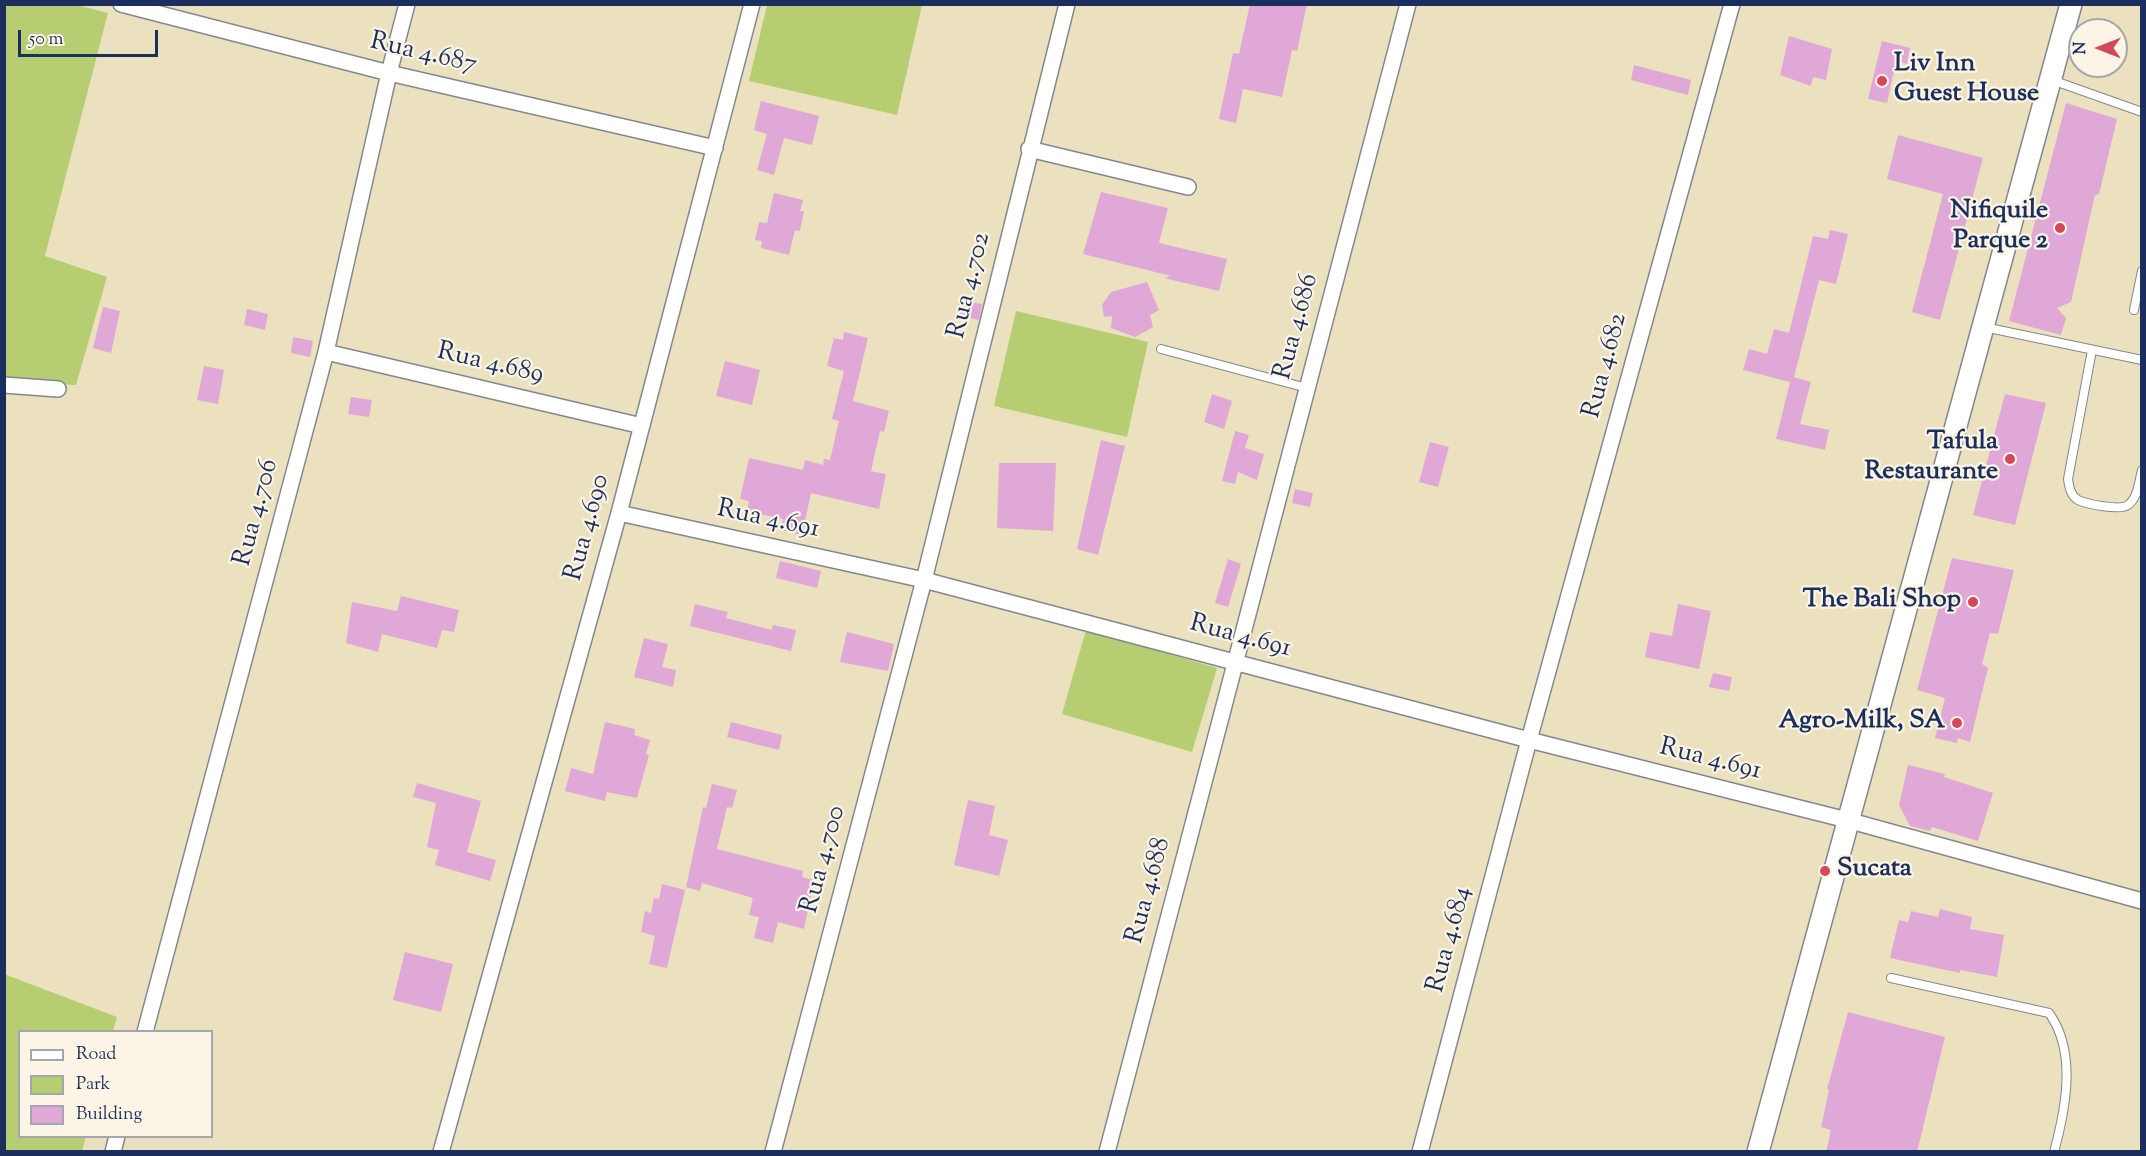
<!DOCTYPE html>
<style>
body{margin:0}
#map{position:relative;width:2146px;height:1156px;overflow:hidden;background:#ebe1bf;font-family:"Sorts Mill Goudy",serif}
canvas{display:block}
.frame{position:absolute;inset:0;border:6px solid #1b2f5e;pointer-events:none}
.legend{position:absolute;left:18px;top:1030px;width:195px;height:108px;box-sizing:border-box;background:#fcf5e5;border:2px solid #a2a6af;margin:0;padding:8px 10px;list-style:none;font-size:18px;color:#1b2f5e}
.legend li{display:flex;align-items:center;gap:12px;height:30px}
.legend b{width:30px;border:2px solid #a2a6af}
.north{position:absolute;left:2068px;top:18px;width:60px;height:60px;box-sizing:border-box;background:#fcf5e5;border:2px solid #a2a6af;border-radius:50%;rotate:270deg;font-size:16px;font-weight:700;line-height:24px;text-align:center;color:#1b2f5e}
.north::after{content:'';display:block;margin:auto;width:21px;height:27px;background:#d1495b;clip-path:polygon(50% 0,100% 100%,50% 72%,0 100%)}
.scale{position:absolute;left:18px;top:30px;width:140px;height:27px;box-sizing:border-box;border:3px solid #1b2f5e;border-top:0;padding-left:8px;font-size:18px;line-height:21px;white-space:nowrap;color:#1b2f5e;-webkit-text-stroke:4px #fcf5e5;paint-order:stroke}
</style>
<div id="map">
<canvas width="2146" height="1156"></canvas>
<div class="frame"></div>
<ul class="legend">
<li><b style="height:8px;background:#fff"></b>Road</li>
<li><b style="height:16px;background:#b6cd72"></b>Park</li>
<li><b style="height:16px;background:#dfa8d6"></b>Building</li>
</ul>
<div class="north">N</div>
<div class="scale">50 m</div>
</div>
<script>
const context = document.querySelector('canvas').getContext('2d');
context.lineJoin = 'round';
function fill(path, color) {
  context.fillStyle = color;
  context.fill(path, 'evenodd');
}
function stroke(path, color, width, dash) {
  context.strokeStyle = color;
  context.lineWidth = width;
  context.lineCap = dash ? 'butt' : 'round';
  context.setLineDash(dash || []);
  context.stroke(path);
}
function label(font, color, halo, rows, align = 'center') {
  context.font = font + ' "Sorts Mill Goudy",serif';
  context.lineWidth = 4.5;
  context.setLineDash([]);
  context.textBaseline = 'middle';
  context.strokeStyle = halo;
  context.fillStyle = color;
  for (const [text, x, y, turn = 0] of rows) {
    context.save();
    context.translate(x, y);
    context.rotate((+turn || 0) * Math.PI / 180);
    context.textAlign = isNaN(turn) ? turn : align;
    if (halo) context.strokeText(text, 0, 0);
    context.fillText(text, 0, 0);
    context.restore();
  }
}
fill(new Path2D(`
 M 4,5 L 77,5 L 108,13 L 45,256 L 107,277 L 76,385 L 5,381 Z
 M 767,5 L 922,5 L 897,115 L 749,81 Z
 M 1016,311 L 1148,342 L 1127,437 L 994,406 Z
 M 1086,630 L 1217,668 L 1192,752 L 1062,714 Z
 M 4,974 L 117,1017 L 113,1031 L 20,1032 L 20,1136 L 86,1137 L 82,1151 L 5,1151 Z`), '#b6cd72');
fill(new Path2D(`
 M 1250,4 L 1307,4 L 1297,51 L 1292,50 L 1282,97 L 1243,89 L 1236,123 L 1219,119 L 1233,53 L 1239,54 Z
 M 1789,36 L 1832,49 L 1826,80 L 1813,77 L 1811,86 L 1780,75 Z
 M 1882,41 L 1910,48 L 1907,64 L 1896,61 L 1887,103 L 1868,99 Z
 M 1634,65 L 1691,80 L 1688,95 L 1631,80 Z
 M 761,101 L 819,116 L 812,145 L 784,138 L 774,175 L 757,170 L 767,134 L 754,130 Z
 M 2066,103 L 2117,119 L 2099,194 L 2095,195 L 2092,208 L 2071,302 L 2057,308 L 2066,318 L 2061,335 L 2009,321 Z
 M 1898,135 L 1983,158 L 1940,320 L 1912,312 L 1943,194 L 1887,179 Z
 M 1101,192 L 1168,208 L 1159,243 L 1227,259 L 1219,291 L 1164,278 L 1171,276 L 1083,254 Z
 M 774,193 L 803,200 L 800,211 L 804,211 L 800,231 L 795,230 L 789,255 L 761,248 L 762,241 L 755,240 L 759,222 L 767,223 Z
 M 1830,230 L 1848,234 L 1836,284 L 1819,280 L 1794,377 L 1811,382 L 1800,424 L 1829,430 L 1825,450 L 1776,439 L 1790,382 L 1743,370 L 1749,349 L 1767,354 L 1774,329 L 1789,333 L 1813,236 L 1828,239 Z
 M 1147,282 L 1159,310 L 1150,315 L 1153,327 L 1135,337 L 1111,328 L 1112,316 L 1104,317 L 1102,305 L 1111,292 Z
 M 959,300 L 982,304 L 979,320 L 957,315 Z
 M 103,307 L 120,311 L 111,353 L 93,348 Z
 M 247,309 L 268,314 L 265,330 L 244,325 Z
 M 844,332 L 868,338 L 853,401 L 889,411 L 884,432 L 880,431 L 871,471 L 886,474 L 879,509 L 811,493 L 802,535 L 781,530 L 783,519 L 747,511 L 749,501 L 740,499 L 749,458 L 803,470 L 805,460 L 823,465 L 824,459 L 830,460 L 839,421 L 832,419 L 844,371 L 827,366 L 834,338 L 843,340 Z
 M 293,337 L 313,341 L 310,357 L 291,353 Z
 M 725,361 L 760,370 L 752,405 L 716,396 Z
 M 204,366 L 224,370 L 218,404 L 197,400 Z
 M 1212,394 L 1232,401 L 1224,429 L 1204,422 Z
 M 2005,394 L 2046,403 L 2015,525 L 1973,515 Z
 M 351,397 L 372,400 L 369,417 L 348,414 Z
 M 1235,431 L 1249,435 L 1245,448 L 1264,454 L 1257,480 L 1238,472 L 1235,484 L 1222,481 Z
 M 1101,440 L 1125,446 L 1098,555 L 1077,549 Z
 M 1430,442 L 1449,447 L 1438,487 L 1419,482 Z
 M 999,463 L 1056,463 L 1053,531 L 997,528 Z
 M 1295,489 L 1313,493 L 1310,507 L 1292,503 Z
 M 1952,558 L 2014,570 L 1998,634 L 1990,633 L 1982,664 L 1988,668 L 1970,742 L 1958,738 L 1957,743 L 1935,738 L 1945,698 L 1917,690 Z
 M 1228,559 L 1241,564 L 1228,607 L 1215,603 Z
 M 780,561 L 821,571 L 817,588 L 776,578 Z
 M 401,596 L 459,610 L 454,632 L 442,630 L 437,648 L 382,634 L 378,652 L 346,643 L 352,602 L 397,611 Z
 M 695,604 L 728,612 L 726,618 L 772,630 L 773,625 L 796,630 L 791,651 L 690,626 Z
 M 1678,604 L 1711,611 L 1699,669 L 1645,657 L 1650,632 L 1672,636 Z
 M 847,632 L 894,644 L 888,671 L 840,662 Z
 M 644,638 L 668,644 L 662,667 L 676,670 L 673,687 L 634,677 Z
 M 1713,673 L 1732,677 L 1729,691 L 1709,687 Z
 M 605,722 L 635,729 L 634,735 L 650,740 L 646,754 L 649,755 L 637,798 L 607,792 L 605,801 L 565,791 L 571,768 L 593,774 Z
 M 731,722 L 782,735 L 779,750 L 727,737 Z
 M 1908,765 L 1945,774 L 1944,777 L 1993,793 L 1978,841 L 1932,827 L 1930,831 L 1910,826 L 1899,805 Z
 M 417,783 L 481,801 L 467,852 L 496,860 L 490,881 L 435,865 L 439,850 L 427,847 L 436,803 L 413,797 Z
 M 712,784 L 737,790 L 732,808 L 727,807 L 717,849 L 803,871 L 802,877 L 814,880 L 804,929 L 778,922 L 773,943 L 754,938 L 759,917 L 749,915 L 753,898 L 702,883 L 700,891 L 686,887 L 703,807 L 706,808 Z
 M 968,800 L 995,806 L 989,835 L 1008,840 L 999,876 L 954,865 Z
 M 662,884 L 685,890 L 667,968 L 649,964 L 655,936 L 641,932 L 645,911 L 651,913 L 654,898 L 659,899 Z
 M 1940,909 L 1972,917 L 1970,929 L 2004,935 L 1997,977 L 1960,970 L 1960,973 L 1890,958 L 1899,920 L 1908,922 L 1911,911 L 1938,917 Z
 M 405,952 L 453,964 L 441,1012 L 393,1000 Z
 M 1848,1012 L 1945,1037 L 1917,1152 L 1826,1152 L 1831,1130 L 1821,1127 L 1829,1090 L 1827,1089 Z`), '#dfa8d6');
const service = new Path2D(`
 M 2052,80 L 2142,112
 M 2134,310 L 2142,271
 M 1984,327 L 2142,360
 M 1161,349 L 1307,388
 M 2092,350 L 2068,479 C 2069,486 2070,495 2078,500 C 2087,504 2120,511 2128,505 C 2138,498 2139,481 2142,470
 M 1891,978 L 2049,1013 C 2077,1052 2066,1108 2054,1152`);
const minor = new Path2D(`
 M 121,4 L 389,73 L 715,148
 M 1029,149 L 1188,187
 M 326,352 L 642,426
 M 4,385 L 58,389
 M 619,513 L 924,580 L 1529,740 L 1847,820 L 2142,901
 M 145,1032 L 326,352 L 389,73 L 407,4
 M 113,1152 L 117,1136
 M 441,1152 L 619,513 L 752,4
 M 773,1152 L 924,580 L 1067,4
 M 1107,1152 L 1408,4
 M 1420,1152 L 1529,740 L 1732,4`);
const secondary = new Path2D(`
 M 1758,1152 L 2071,4`);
stroke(service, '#83888e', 10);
stroke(minor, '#83888e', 18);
stroke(secondary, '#83888e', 24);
stroke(service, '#fff', 8);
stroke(minor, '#fff', 15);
stroke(secondary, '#fff', 21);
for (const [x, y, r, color] of [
 [1882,81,6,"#d1495b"],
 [2060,228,6,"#d1495b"],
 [2010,459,6,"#d1495b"],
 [1973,602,6,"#d1495b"],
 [1957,723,6,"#d1495b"],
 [1825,871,6,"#d1495b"]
]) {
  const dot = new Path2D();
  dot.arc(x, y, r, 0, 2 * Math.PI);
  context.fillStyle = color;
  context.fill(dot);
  stroke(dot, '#fcf5e5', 2);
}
label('26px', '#1b2f5e', '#fcf5e5', [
 ["Rua 4.687",423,55,13],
 ["Rua 4.702",971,286,-76],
 ["Rua 4.686",1298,327,-75],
 ["Rua 4.689",490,365,13],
 ["Rua 4.682",1607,366,-75],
 ["Rua 4.706",258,513,-75],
 ["Rua 4.691",768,521,12],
 ["Rua 4.690",589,528,-75],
 ["Rua 4.691",1240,638,15],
 ["Rua 4.691",1710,761,14],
 ["Rua 4.700",825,860,-75],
 ["Rua 4.688",1150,891,-75],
 ["Rua 4.684",1451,940,-75]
]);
label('bold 26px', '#1b2f5e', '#fcf5e5', [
 ["Liv Inn",1894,66,"left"],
 ["Guest House",1894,96,"left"],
 ["Nifiquile",2048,213],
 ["Parque 2",2048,243],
 ["Tafula",1998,444],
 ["Restaurante",1998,474],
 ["The Bali Shop",1961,602],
 ["Agro-Milk, SA",1945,723],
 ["Sucata",1837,871,"left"]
], 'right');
</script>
